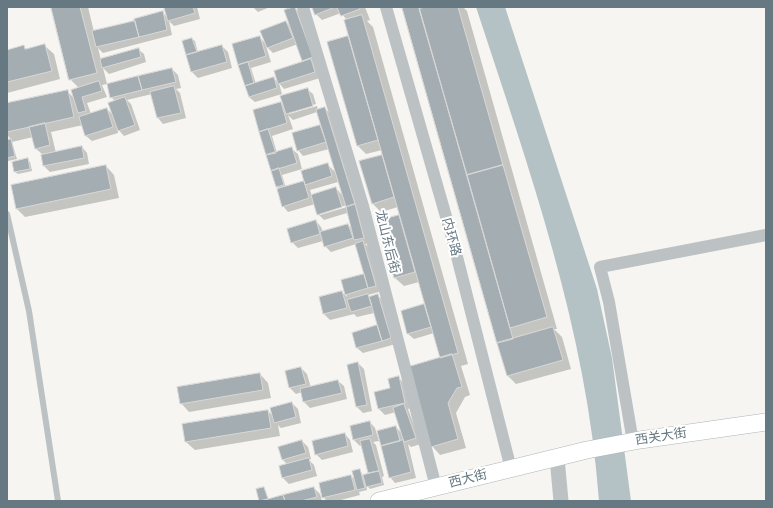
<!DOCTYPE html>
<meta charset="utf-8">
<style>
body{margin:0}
#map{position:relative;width:773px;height:508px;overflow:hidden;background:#f6f5f2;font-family:Helvetica,sans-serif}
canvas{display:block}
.frame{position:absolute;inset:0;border:8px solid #667882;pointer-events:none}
</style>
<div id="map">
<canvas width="773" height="508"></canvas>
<div class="frame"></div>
</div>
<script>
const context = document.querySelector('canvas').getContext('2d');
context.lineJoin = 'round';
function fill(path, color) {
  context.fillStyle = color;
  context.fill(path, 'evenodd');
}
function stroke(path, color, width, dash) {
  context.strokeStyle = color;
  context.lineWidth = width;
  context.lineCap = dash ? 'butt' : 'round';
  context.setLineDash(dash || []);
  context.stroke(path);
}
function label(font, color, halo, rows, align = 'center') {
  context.font = font + ' Helvetica,"Noto Sans SC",sans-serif';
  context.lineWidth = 4;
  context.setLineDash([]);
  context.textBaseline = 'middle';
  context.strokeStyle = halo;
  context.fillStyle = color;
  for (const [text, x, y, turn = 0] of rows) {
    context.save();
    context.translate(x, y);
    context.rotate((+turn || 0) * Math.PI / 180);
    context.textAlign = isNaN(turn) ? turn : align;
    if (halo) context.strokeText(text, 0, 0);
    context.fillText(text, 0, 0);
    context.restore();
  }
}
fill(new Path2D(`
 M 476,7 L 505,7 L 597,289 L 612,358 L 631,501 L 599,501 C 587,330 529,169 476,7 Z`), '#b4c2c5');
fill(new Path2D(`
 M 52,7 L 88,7 L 94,32 L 162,12 L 168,18 L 165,7 L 197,7 L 200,19 L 174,26 L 169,21 L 172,35 L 103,53 L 98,48 L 101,60 L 138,49 L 144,54 L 146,62 L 109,74 L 103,68 L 107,84 L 102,85 L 107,97 L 87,103 L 91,114 L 107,109 L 114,116 L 115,101 L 111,97 L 172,69 L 178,75 L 181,88 L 176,89 L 180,93 L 186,118 L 163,124 L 158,118 L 152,94 L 127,100 L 131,104 L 140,130 L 124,136 L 117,128 L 118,133 L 92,141 L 86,136 L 83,125 L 51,132 L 56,153 L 82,147 L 87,153 L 89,164 L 50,172 L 44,166 L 42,154 L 35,148 L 33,137 L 12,142 L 17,159 L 8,161 L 7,141 L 12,140 L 7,135 L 7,105 L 67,91 L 74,98 L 79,88 L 70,79 Z
 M 253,7 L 270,7 L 258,12 Z
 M 285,7 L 297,7 L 295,8 L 300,13 L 320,78 L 284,89 L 279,83 L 282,94 L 255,102 L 249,97 L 233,45 L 259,37 L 266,44 L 286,22 L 292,28 L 287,10 ZM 298,44 L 305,62 L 279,83 L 273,78 L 256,84 L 251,68 L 271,62 L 266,46 L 273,53 Z
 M 313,7 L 365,7 L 370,20 L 367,21 L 373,27 L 468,364 L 461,366 L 470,395 L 465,397 L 456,413 L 466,448 L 440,455 L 432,446 L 442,358 L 434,333 L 414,339 L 408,334 L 424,305 L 427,308 L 419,282 L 404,286 L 395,278 L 399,216 L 401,219 L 398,207 L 381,212 L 372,203 L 382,156 L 384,158 L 382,150 L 366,154 L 358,146 L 348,37 L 350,39 L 347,20 L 341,13 L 322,20 L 316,14 Z
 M 405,7 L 421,7 L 423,9 L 463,7 L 467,11 L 557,329 L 554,329 L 562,337 L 571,369 L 516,384 L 508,376 Z
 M 192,39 L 195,41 L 198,53 L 222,46 L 228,52 L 232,68 L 198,78 L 192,72 L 183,41 Z
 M 45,46 L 54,54 L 60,79 L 7,93 L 7,51 L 24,47 L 27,50 Z
 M 307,89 L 313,94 L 316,104 L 289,112 L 289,114 L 317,106 L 318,110 L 325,108 L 330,114 L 369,243 L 365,244 L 369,248 L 382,291 L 368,295 L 371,298 L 378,296 L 384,301 L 396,344 L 363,353 L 357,348 L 353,333 L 378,326 L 374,313 L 357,317 L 354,314 L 330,320 L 324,314 L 342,292 L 347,297 L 342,281 L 365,274 L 356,244 L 331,252 L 325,246 L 323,241 L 298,248 L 292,242 L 316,221 L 321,227 L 323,232 L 348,225 L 352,229 L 347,213 L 324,220 L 318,214 L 315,204 L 288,212 L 283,206 L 280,189 L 277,187 L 254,111 L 281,103 L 285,107 ZM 317,112 L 322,125 L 293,134 L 298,150 L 303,156 L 329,149 L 335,172 L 327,164 L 305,182 L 286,188 L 282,175 L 302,169 L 298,154 L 292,149 L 277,153 L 272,136 L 293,129 L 288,115 L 293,120 ZM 338,182 L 342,195 L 336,188 L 312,196 L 310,190 ZM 347,205 L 347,207 L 320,215 L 320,213 Z
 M 27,159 L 30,162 L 32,171 L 18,174 L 15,172 L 13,162 Z
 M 106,166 L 114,175 L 119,198 L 25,217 L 17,209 Z
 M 358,363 L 364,369 L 372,411 L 363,413 L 357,407 L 349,365 Z
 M 301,368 L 307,374 L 311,388 L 338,381 L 344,386 L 347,399 L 310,408 L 304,402 L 302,392 L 296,394 L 290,388 L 286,372 Z
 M 260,374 L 268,383 L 271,398 L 189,412 L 181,403 Z
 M 398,377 L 404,383 L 411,408 L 408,409 L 421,444 L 411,447 L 408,444 L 416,478 L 395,483 L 390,477 L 396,427 L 403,435 L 396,412 L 385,415 L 379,409 L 375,393 L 391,389 Z
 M 292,403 L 298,409 L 301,423 L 281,428 L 278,425 L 280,436 L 195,450 L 186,442 L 268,411 L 273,416 Z
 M 370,422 L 375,428 L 379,441 L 373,442 L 376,445 L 384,476 L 382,477 L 384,485 L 370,489 L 366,485 L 367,490 L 359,492 L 360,495 L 337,501 L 327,501 L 323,497 L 351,476 L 356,481 L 360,470 L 363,476 L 370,474 L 362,445 L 360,446 L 354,440 L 351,426 Z
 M 345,434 L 350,440 L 353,452 L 322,460 L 316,454 Z
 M 302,441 L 308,447 L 311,459 L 309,460 L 314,465 L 317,476 L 289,484 L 283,478 L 280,467 L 288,465 L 283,460 Z
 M 264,488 L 269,500 L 314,488 L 320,494 L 322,501 L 260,501 L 257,490 Z`), '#0003');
const building = new Path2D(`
 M 51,7 L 80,7 L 97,73 L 69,80 Z
 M 164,7 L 193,7 L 195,13 L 168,21 Z
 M 295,7 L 313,57 L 302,61 L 284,10 Z
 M 312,7 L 335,7 L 315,15 Z
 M 337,7 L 359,7 L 360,9 L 341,16 Z
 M 402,7 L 419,7 L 513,339 L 497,343 Z
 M 425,7 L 458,7 L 503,165 L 467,175 L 419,9 Z
 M 163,11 L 167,30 L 139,37 L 134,19 Z
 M 362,15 L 458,353 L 440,358 L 344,20 Z
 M 135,21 L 139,37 L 96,47 L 92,31 Z
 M 286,21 L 293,38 L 267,48 L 260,31 Z
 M 260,36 L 266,56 L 238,65 L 232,44 Z
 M 348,36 L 378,140 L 357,146 L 327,42 Z
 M 192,38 L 197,52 L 186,55 L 182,41 Z
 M 45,44 L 52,71 L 7,82 L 7,50 L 24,45 L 25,49 Z
 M 222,45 L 227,62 L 191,72 L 186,55 Z
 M 139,48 L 141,57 L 102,68 L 100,59 Z
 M 311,59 L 315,72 L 278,84 L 274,71 Z
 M 248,62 L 254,83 L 245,86 L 238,65 Z
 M 172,68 L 176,82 L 142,90 L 138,76 Z
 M 138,76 L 142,90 L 110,98 L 107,84 Z
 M 274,77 L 277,88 L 249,97 L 245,86 Z
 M 99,81 L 102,91 L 82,97 L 86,111 L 78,113 L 71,90 Z
 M 174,86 L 181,113 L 157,118 L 150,92 Z
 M 308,88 L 313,106 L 286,114 L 280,96 Z
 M 68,90 L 74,117 L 7,132 L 7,103 Z
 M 125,97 L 135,125 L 118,131 L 108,103 Z
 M 281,102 L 287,123 L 259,132 L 253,110 Z
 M 325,107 L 355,204 L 346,207 L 316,110 Z
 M 107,108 L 113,127 L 85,136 L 79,117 Z
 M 45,123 L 50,145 L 35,149 L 29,127 Z
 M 320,125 L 326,142 L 297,151 L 292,133 Z
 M 268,129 L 276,153 L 266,155 L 259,132 Z
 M 11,139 L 15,156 L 7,158 L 7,140 Z
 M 82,146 L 84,158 L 43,166 L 41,155 Z
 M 292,147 L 297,163 L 271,171 L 266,155 Z
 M 382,155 L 394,197 L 372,204 L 359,161 Z
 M 28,158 L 30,169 L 14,172 L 12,162 Z
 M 328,163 L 332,176 L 305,185 L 301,171 Z
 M 106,165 L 111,189 L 16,209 L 11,185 Z
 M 503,165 L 547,317 L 510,328 L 467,175 Z
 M 279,168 L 284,185 L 276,187 L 271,171 Z
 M 304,181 L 309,198 L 282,207 L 277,189 Z
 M 336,187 L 342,207 L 317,215 L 311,195 Z
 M 355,204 L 364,238 L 354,240 L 346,207 Z
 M 399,215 L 415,272 L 394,278 L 378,221 Z
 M 316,220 L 320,234 L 291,243 L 287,229 Z
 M 348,224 L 353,238 L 324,247 L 320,232 Z
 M 363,241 L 376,286 L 368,288 L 355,244 Z
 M 364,274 L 368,288 L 345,295 L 341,280 Z
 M 342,291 L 347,308 L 323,314 L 319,297 Z
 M 368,294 L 372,306 L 351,312 L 347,300 Z
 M 378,294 L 391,338 L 382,341 L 369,297 Z
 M 424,304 L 431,327 L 407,334 L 401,311 Z
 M 377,325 L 382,341 L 356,348 L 352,333 Z
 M 553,327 L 563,360 L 507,376 L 497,343 Z
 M 452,354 L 462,387 L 457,388 L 448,403 L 458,439 L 431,447 L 408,367 Z
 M 358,362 L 367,405 L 356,407 L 347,365 Z
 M 301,367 L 306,384 L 289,388 L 285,371 Z
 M 260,373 L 263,390 L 180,404 L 177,387 Z
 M 399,376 L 405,403 L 378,409 L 374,392 L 390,388 L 388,379 Z
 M 338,380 L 342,393 L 303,402 L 300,389 Z
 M 292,402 L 296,417 L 274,423 L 270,408 Z
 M 404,404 L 416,438 L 404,442 L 393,408 Z
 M 268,410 L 271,428 L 185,442 L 182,424 Z
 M 370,421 L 373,435 L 353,440 L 350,426 Z
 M 396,426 L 400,441 L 381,446 L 377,431 Z
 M 345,433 L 348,446 L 315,455 L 312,441 Z
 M 370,439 L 379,471 L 368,473 L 360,441 Z
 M 302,440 L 306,453 L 282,460 L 278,447 Z
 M 403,440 L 411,472 L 389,478 L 381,446 Z
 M 309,458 L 312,470 L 282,478 L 279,466 Z
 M 360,469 L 365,488 L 357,490 L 352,471 Z
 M 379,471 L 382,483 L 366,487 L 363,475 Z
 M 351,475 L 355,490 L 322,498 L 319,483 Z
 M 264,487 L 268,499 L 259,501 L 256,489 Z
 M 314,487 L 317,497 L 301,501 L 285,501 L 283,495 Z
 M 283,495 L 285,501 L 261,501 L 268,499 Z`);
fill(building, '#a4adb2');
stroke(building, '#d7d7d5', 1);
const secondary = new Path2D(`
 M 379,501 L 587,450 L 640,440 L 766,422`);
stroke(secondary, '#afb5b9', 18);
stroke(new Path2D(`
 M 7,214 L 29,311 L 58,501`), '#bcc1c4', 6);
stroke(new Path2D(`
 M 303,7 L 363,206 L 436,487
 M 386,7 L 453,241 L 511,469
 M 633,442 L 609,302 L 600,267 L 766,235`), '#bcc1c4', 12);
stroke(new Path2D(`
 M 557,458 L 561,501`), '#bcc1c4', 15);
stroke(secondary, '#fff', 17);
label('13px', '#667882', '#fff', [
 ["内环路",451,237,75],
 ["龙山东后街",387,242,76],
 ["西关大街",661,437,-9],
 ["西大街",468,479,-14]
]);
</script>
